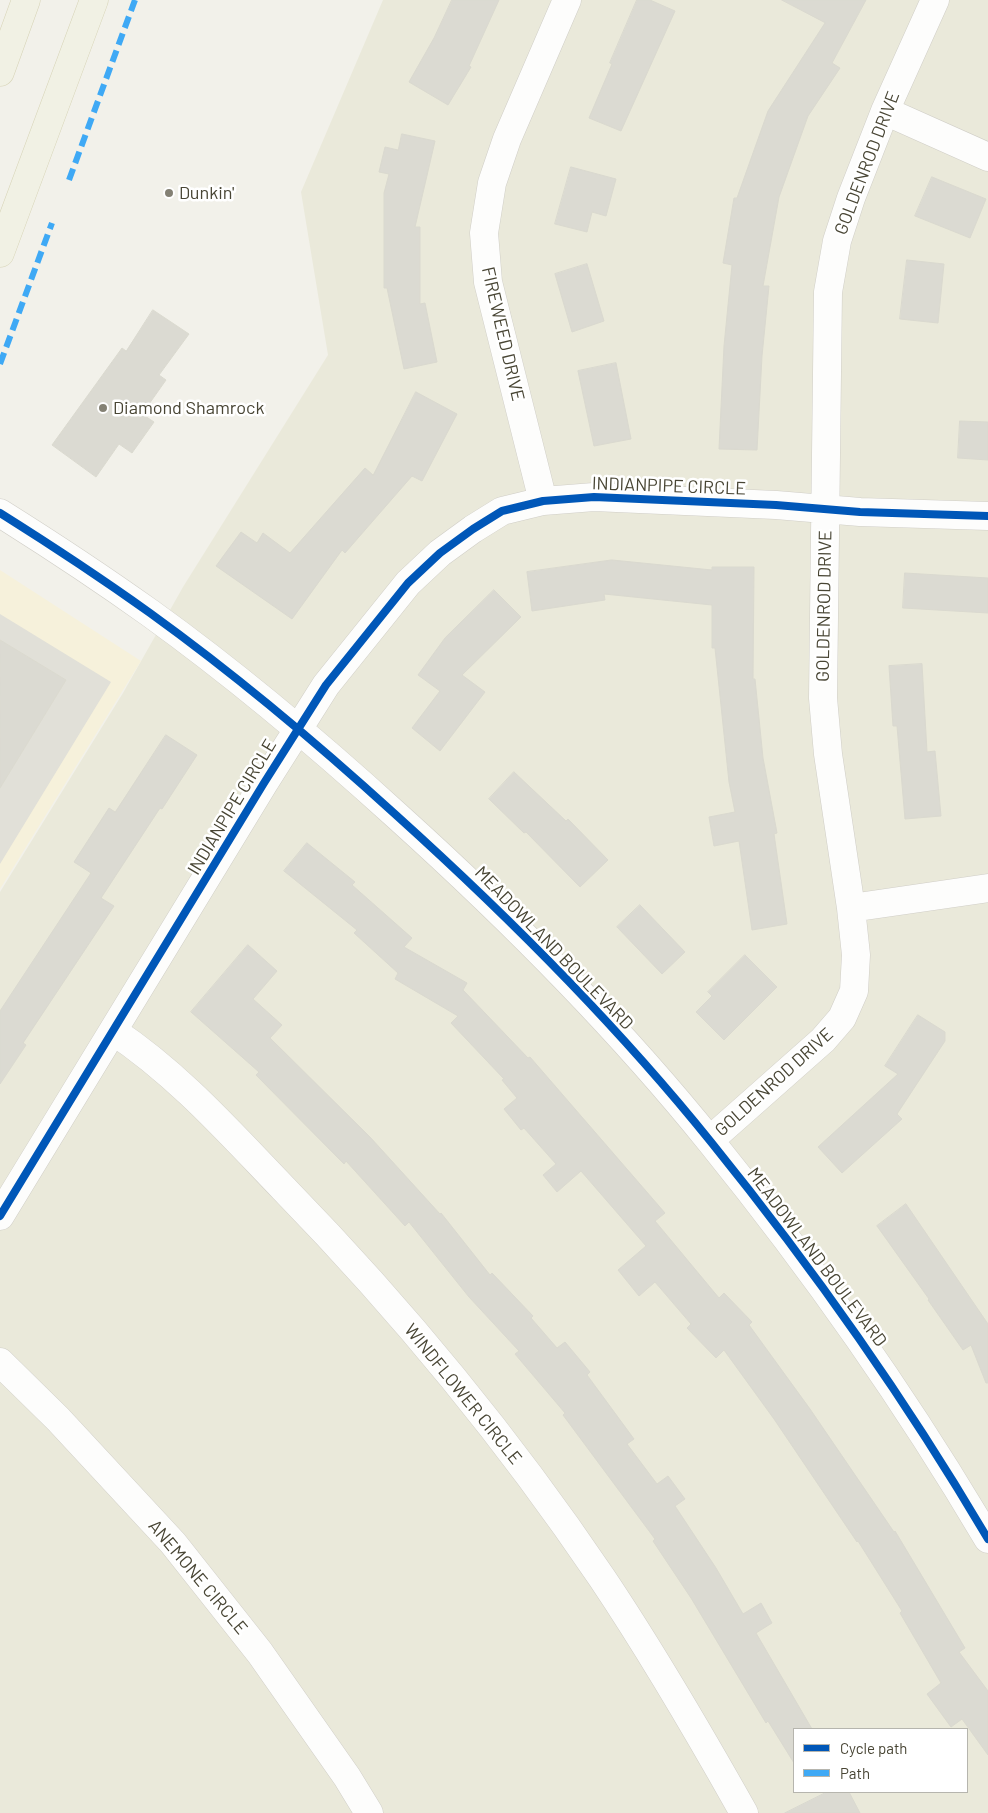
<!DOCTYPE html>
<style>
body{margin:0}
#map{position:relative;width:988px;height:1813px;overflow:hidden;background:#f2f1ea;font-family:Barlow,sans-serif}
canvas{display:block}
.legend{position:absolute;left:793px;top:1728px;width:175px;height:65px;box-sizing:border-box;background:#fff;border:1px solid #b6b5ae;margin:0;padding:6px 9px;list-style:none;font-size:15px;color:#484534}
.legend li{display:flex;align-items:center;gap:10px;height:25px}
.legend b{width:25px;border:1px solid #b6b5ae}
</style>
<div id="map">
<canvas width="988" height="1813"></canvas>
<ul class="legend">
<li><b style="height:6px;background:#0057b8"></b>Cycle path</li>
<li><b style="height:6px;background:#3fa9f5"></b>Path</li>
</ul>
</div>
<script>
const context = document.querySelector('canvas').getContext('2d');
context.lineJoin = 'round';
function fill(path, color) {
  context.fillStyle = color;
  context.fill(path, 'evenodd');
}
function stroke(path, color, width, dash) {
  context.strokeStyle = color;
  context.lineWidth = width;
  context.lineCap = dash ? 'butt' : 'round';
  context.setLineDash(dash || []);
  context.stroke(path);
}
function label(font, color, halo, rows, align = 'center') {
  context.font = font + ' Barlow,sans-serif';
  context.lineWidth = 5;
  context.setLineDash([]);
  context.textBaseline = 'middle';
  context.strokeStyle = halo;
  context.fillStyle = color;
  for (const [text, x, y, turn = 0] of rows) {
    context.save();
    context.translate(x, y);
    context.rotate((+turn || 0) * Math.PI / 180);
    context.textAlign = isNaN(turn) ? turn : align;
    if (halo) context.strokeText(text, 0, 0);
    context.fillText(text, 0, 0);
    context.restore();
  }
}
fill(new Path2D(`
 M 383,0 L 988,0 L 988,1813 L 0,1813 L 0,892 L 123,693 L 183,587 L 328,355 L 301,192 ZM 794,1729 L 967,1729 L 967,1792 L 794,1792 Z`), '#eae9da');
fill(new Path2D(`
 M 0,570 L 141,661 L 0,889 Z`), '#f6f1db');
fill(new Path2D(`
 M 0,614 L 111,682 L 0,864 L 0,788 L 66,680 L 0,640 Z`), '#e1e0d8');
const building = new Path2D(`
 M 452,0 L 499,0 L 469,66 L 471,67 L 448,105 L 409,82 L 434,38 Z
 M 637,0 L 650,0 L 675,11 L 621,131 L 589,118 L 612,64 L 610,63 Z
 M 782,0 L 866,0 L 832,63 L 840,68 L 808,116 L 779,197 L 763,286 L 769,286 L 762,356 L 757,450 L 719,449 L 724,346 L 732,265 L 723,263 L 734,198 L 737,198 L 768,111 L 825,23 Z
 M 402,134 L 435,141 L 415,227 L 420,227 L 420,304 L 425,303 L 437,362 L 404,369 L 387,288 L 384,288 L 384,193 L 389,174 L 379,172 L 385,147 L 398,150 Z
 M 571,167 L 616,179 L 606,216 L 592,212 L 587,232 L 555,224 Z
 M 932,177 L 986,199 L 970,238 L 915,216 Z
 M 907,260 L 944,264 L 938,323 L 900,319 Z
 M 587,264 L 604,321 L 572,332 L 555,274 Z
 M 153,310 L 189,334 L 159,375 L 166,380 L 142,414 L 154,422 L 132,453 L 119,444 L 96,477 L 52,445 L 122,348 L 126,351 Z
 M 616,363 L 631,439 L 594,446 L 578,371 Z
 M 416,392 L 457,414 L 422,481 L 412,476 L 345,553 L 342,550 L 292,619 L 216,566 L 241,532 L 257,543 L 263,533 L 290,553 L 365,468 L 373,475 Z
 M 960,421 L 988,422 L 988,460 L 958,458 Z
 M 612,560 L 712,570 L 712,567 L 754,567 L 753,679 L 755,679 L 763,758 L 777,833 L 774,834 L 787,924 L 752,930 L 739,841 L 714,846 L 709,817 L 735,812 L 729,782 L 715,648 L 712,648 L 712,605 L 604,594 L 605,600 L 532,611 L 527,572 Z
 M 905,573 L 988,578 L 988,613 L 903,608 Z
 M 494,590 L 521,617 L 462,675 L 485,692 L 440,751 L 412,728 L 440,691 L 418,675 L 445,638 Z
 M 0,640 L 66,680 L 0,788 Z
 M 922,664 L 927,752 L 935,751 L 941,816 L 905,819 L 897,726 L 893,726 L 889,666 Z
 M 166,735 L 197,755 L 162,809 L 160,808 L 101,898 L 114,906 L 23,1043 L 26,1045 L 0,1084 L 0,1011 L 91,873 L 74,862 L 109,808 L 115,812 Z
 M 514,772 L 566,821 L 568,819 L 608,860 L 580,887 L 526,832 L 524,833 L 489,799 Z
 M 307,843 L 355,882 L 352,885 L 412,938 L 404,947 L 467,983 L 463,990 L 528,1058 L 530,1057 L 665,1213 L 655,1221 L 719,1298 L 724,1293 L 752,1322 L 749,1325 L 810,1409 L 894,1532 L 895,1531 L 965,1648 L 959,1652 L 988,1691 L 988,1755 L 962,1719 L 951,1727 L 927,1694 L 941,1683 L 900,1613 L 902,1611 L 858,1541 L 857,1542 L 774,1419 L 724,1350 L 716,1358 L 687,1328 L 691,1324 L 655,1282 L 639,1296 L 618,1270 L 646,1246 L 581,1171 L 557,1192 L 543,1175 L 556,1164 L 524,1128 L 521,1130 L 504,1109 L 517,1098 L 502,1080 L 504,1079 L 451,1023 L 458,1016 L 395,979 L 398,973 L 354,933 L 357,930 L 284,871 Z
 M 640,905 L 685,952 L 662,974 L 617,927 Z
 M 248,945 L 277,971 L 253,999 L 282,1025 L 270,1038 L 370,1137 L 440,1214 L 441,1213 L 490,1275 L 492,1273 L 533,1316 L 531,1318 L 557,1348 L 565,1342 L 590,1372 L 587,1375 L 634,1439 L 627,1444 L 657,1484 L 668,1476 L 685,1499 L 675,1506 L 716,1568 L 743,1614 L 761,1603 L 772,1623 L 756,1633 L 812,1729 L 794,1729 L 794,1763 L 768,1721 L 766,1723 L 691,1598 L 653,1541 L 655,1539 L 563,1415 L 565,1413 L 515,1354 L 519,1351 L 469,1297 L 409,1222 L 405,1226 L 346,1161 L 344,1164 L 256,1075 L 259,1072 L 191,1012 Z
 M 745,955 L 777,987 L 724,1040 L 696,1012 L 712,996 L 708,992 Z
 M 918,1015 L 945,1032 L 945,1041 L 897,1114 L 902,1119 L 842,1173 L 818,1147 L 898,1074 L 885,1066 Z
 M 906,1204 L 988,1324 L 988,1383 L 986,1383 L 971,1345 L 963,1350 L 928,1300 L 929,1299 L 877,1226 Z
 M 827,1792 L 849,1792 L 860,1813 L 785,1813 Z`);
fill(building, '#dbdad2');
stroke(building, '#dad9cf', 1);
const minor = new Path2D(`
 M 885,111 L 988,157
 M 543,501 L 488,282 L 484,233 L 492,183 L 507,139 L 567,0
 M 0,513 C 51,545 101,578 150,613 C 236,675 318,744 396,815 C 508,916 616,1024 711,1142 C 813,1268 906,1400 988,1539
 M 851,908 L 988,888
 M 113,1031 C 178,1074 230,1133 284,1189 C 401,1309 508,1439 602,1578 C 653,1654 699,1733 744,1813
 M 710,1140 L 823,1040 L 842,1018 L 854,991 L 856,955 L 851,908 L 828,754 L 823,698 L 828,292 L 837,241 L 851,198 L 885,111 L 935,0
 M 0,1216 L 264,783 L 326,685 L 408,583 L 440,553 L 473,529 L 502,511 L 543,501 L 594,497 L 776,505 L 860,512 L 988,516
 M 0,1362 L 58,1419 L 173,1543 L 260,1653 L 347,1777 L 369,1813`);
const major = new Path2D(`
 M 0,72 L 26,0
 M 0,253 L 94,0`);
stroke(minor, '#d0cec7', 29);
stroke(major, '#d6d3b5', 29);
stroke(minor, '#fdfdfc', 28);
stroke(major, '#f1f1e4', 28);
stroke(new Path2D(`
 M 69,180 L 135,0
 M 0,364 L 52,223`), '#3fa9f5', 6, [12, 6]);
stroke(new Path2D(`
 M 0,513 C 51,545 101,578 150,613 C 236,675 318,744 396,815 C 508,916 616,1024 711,1142 C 813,1268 906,1400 988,1539
 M 0,1216 L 264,783 L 326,685 L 408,583 L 440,553 L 473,529 L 502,511 L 543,501 L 594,497 L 776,505 L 860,512 L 988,516`), '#0057b8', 8);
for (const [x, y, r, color] of [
 [169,193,5,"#848174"],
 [103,408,5,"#848174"]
]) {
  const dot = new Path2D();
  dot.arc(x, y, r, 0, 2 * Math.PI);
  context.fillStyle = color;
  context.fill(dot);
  stroke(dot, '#fff', 2);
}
label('18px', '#484534', '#fff', [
 ["GOLDENROD DRIVE",867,163,-69],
 ["FIREWEED DRIVE",503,334,77],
 ["INDIANPIPE CIRCLE",669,486,2],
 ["GOLDENROD DRIVE",824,606,-89],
 ["INDIANPIPE CIRCLE",232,807,-59],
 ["MEADOWLAND BOULEVARD",554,948,46],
 ["GOLDENROD DRIVE",774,1082,-42],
 ["MEADOWLAND BOULEVARD",817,1257,53],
 ["WINDFLOWER CIRCLE",463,1394,51],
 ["ANEMONE CIRCLE",198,1577,50]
]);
label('18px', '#484534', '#fff', [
 ["Dunkin'",179,193],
 ["Diamond Shamrock",113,408]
], 'left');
</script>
